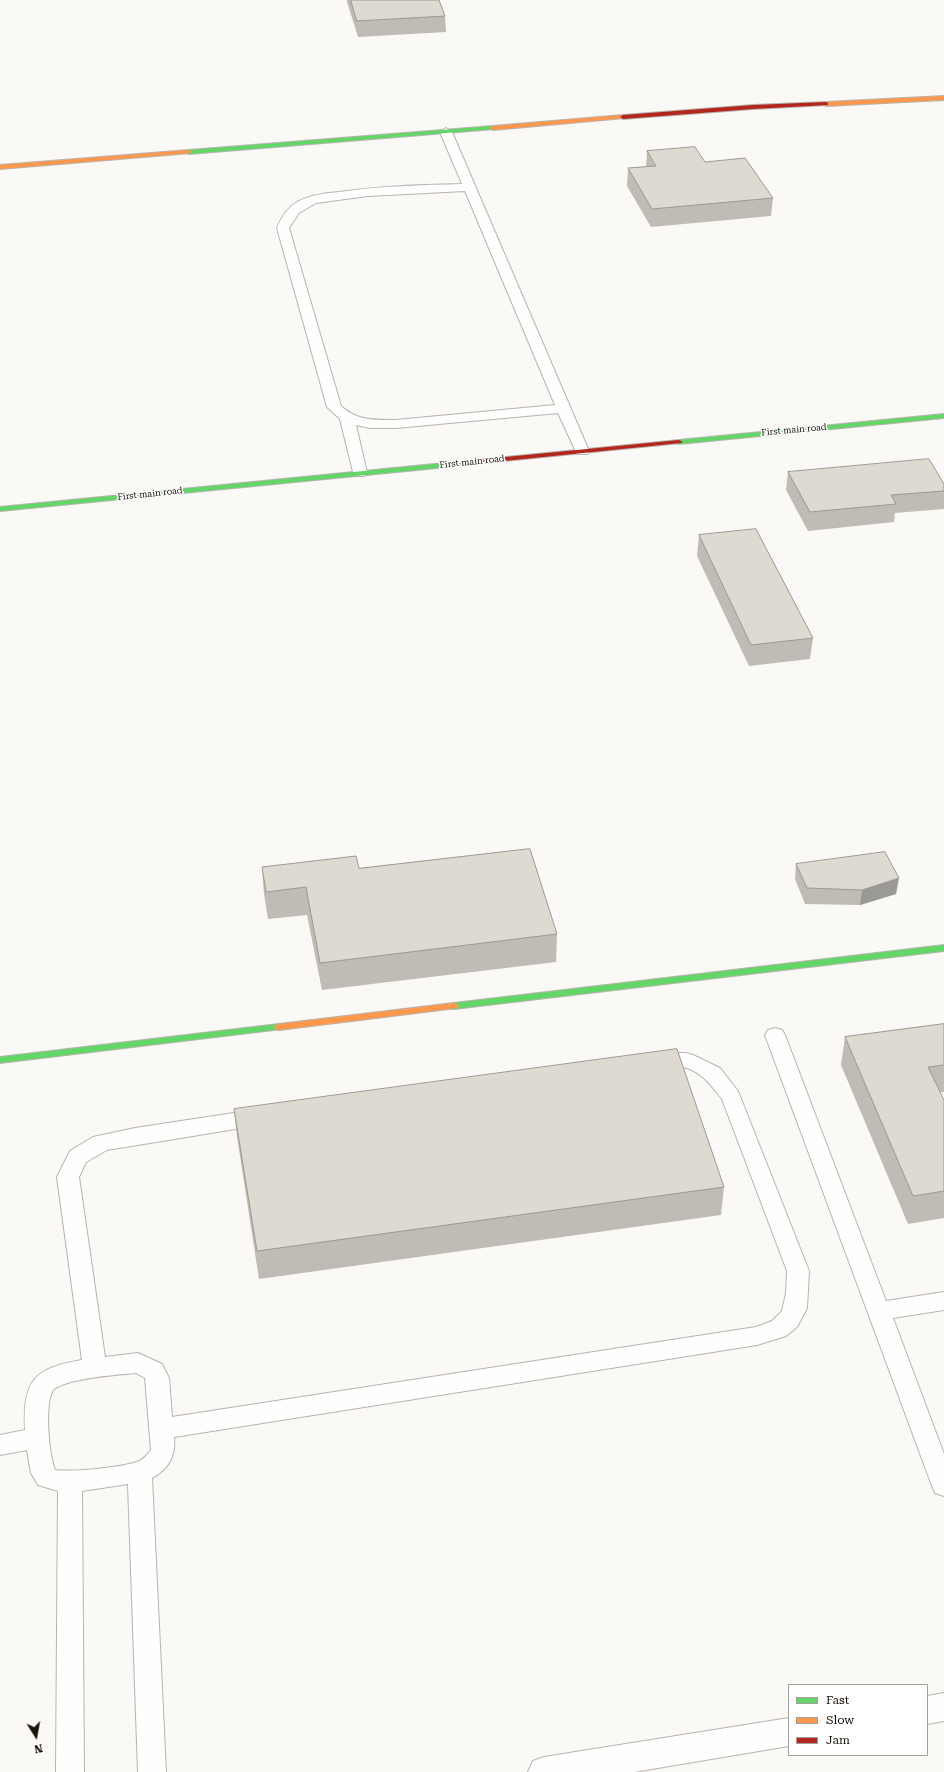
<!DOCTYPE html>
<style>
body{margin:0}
#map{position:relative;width:944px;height:1772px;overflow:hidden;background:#fbf9f5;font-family:"Roboto Serif",serif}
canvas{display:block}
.legend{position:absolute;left:788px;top:1684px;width:140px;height:72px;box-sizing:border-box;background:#fff;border:1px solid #a29f9b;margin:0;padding:5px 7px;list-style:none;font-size:12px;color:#161006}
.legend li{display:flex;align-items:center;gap:8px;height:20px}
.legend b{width:20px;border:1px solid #a29f9b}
.north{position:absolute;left:16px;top:1716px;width:40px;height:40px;-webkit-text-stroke:3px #fff;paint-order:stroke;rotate:169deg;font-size:11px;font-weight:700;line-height:16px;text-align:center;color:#161006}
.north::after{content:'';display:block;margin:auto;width:14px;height:18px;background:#161006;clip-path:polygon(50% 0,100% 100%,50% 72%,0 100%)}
</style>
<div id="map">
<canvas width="944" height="1772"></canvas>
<ul class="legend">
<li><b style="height:5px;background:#63d668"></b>Fast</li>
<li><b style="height:5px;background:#ff974d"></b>Slow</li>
<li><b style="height:5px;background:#b3261e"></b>Jam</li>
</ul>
<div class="north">N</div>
</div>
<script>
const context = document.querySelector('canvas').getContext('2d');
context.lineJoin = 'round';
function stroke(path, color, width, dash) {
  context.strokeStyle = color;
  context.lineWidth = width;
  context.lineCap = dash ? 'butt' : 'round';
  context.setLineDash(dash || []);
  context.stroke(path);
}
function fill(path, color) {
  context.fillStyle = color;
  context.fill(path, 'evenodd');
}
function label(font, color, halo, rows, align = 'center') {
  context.font = font + ' "Roboto Serif",serif';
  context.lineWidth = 3;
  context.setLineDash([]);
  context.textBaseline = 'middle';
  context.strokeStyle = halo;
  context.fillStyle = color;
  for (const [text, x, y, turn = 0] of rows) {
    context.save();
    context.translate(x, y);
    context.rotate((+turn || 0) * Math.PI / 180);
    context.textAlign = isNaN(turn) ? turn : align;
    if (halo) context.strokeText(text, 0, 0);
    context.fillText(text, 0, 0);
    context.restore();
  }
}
const lane = new Path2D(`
 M 446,128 L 452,132 L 589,451 L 587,454 L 577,454 L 558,413 L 396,428 L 370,428 L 356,425 L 367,473 L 364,476 L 354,476 L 340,419 L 327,407 L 277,228 C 281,218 287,208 297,202 C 310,195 325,193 339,192 C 380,186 421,185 462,184 L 440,132 ZM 465,191 L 555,405 L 396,420 C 375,420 357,421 341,406 L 289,228 L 299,213 L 316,203 L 368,196 Z
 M 775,1028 L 782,1030 L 785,1035 L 886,1301 L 944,1292 L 944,1310 L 893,1318 L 944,1454 L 944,1496 L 935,1493 L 932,1486 L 765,1035 L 768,1030 Z
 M 655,1053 L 686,1053 L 693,1055 L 720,1068 L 738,1091 L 809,1271 L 807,1308 L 797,1327 L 786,1336 L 757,1345 L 174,1437 C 176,1455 169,1469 152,1478 L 166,1772 L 138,1772 L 128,1484 L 82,1491 L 84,1772 L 56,1772 L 58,1491 L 38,1485 L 31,1473 L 27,1450 L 0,1455 L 0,1435 L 25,1430 C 23,1381 33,1368 82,1360 L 57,1177 L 70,1151 L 93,1137 L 135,1128 L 260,1109 L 267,1112 L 271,1117 L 267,1122 L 260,1125 L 107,1150 L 86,1162 L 79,1177 L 105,1357 L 138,1353 L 162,1364 L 169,1378 L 172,1417 L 756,1327 L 772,1321 L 782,1311 L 786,1293 L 787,1271 L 722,1099 C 711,1085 701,1071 683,1067 C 671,1065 659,1069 648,1065 L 645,1060 L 648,1055 ZM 136,1373 L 145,1378 L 151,1450 C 147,1455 143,1460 137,1462 C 117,1468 76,1472 55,1470 C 49,1454 44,1405 53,1390 C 67,1378 116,1375 136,1373 Z`);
const street = new Path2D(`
 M 944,1693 L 944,1721 L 927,1724 L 927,1696 Z
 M 789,1718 L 789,1746 L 634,1772 L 528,1772 L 533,1761 L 544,1757 Z`);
const fast = new Path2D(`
 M 493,126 L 495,127 L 495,129 L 189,154 L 186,152 L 189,150 Z
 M 944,414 L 944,418 L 679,444 L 675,442 L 679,440 Z
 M 475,460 L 479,462 L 478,464 L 0,511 L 0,507 Z
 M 944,945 L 944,951 L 454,1009 L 451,1008 L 449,1006 L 451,1004 L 454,1003 Z
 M 279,1024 L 282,1025 L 284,1027 L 282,1029 L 0,1063 L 0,1057 Z`);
const slow = new Path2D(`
 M 944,96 L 944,100 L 826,106 L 823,104 L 826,102 Z
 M 623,115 L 625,116 L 625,118 L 493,130 L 490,128 L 493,126 Z
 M 189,150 L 191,151 L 191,153 L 0,169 L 0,165 Z
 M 454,1003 L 457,1004 L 459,1006 L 457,1008 L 279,1030 L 276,1029 L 274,1027 L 276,1025 L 279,1024 Z`);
const jam = new Path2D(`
 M 826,102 L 828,103 L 828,105 L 753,109 L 623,119 L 620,117 L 623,115 L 753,105 Z
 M 679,440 L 683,442 L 681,443 L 475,464 L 471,462 L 475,460 Z`);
stroke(lane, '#b8b4ad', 2);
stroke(street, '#b8b4ad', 2);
stroke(fast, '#b8b4ad', 2);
stroke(slow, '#b8b4ad', 2);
stroke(jam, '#b8b4ad', 2);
fill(lane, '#fefefe');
fill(street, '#fefefe');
fill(fast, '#63d668');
fill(slow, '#ff974d');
fill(jam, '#b3261e');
fill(new Path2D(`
 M 347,0 L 439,0 L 445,16 L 446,32 L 358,37 L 347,2 Z
 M 647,151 L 705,162 L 773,198 L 771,216 L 651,227 L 627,186 L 628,168 L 646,167 Z
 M 788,472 L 944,484 L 944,509 L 895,513 L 894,522 L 808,531 L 786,490 Z
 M 699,535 L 813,638 L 810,659 L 749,666 L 697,556 Z
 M 796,864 L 896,894 L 860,905 L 805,904 L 795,879 Z
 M 262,867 L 359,868 L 557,934 L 556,962 L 322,990 L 307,915 L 268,919 L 264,894 Z
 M 944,1024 L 944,1092 L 940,1092 L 944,1100 L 944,1218 L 908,1224 L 841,1065 L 845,1037 Z
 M 234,1109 L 724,1187 L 721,1215 L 259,1279 L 237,1137 Z`), '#bfbbb5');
fill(new Path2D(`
 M 899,878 L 896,894 L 860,905 L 862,890 Z`), '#9b9993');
const building = new Path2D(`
 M 351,0 L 439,0 L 445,16 L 357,21 Z
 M 695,147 L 705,162 L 745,158 L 773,198 L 652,209 L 628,168 L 656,166 L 647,151 Z
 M 929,459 L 944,484 L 944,491 L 891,495 L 896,504 L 810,512 L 788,472 Z
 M 756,529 L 813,638 L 751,645 L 699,535 Z
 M 530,849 L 557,934 L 320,963 L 306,887 L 266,892 L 262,867 L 356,856 L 359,868 Z
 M 885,852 L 899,878 L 862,890 L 807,888 L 796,864 Z
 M 944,1024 L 944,1065 L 928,1067 L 944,1100 L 944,1191 L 913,1196 L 845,1037 Z
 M 677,1049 L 724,1187 L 257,1251 L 234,1109 Z`);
fill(building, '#dedad2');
stroke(building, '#9b9993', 1);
label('9px', '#161006', '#fff', [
 ["First main road",794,430,-5],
 ["First main road",472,462,-6],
 ["First main road",150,494,-6]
]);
</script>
